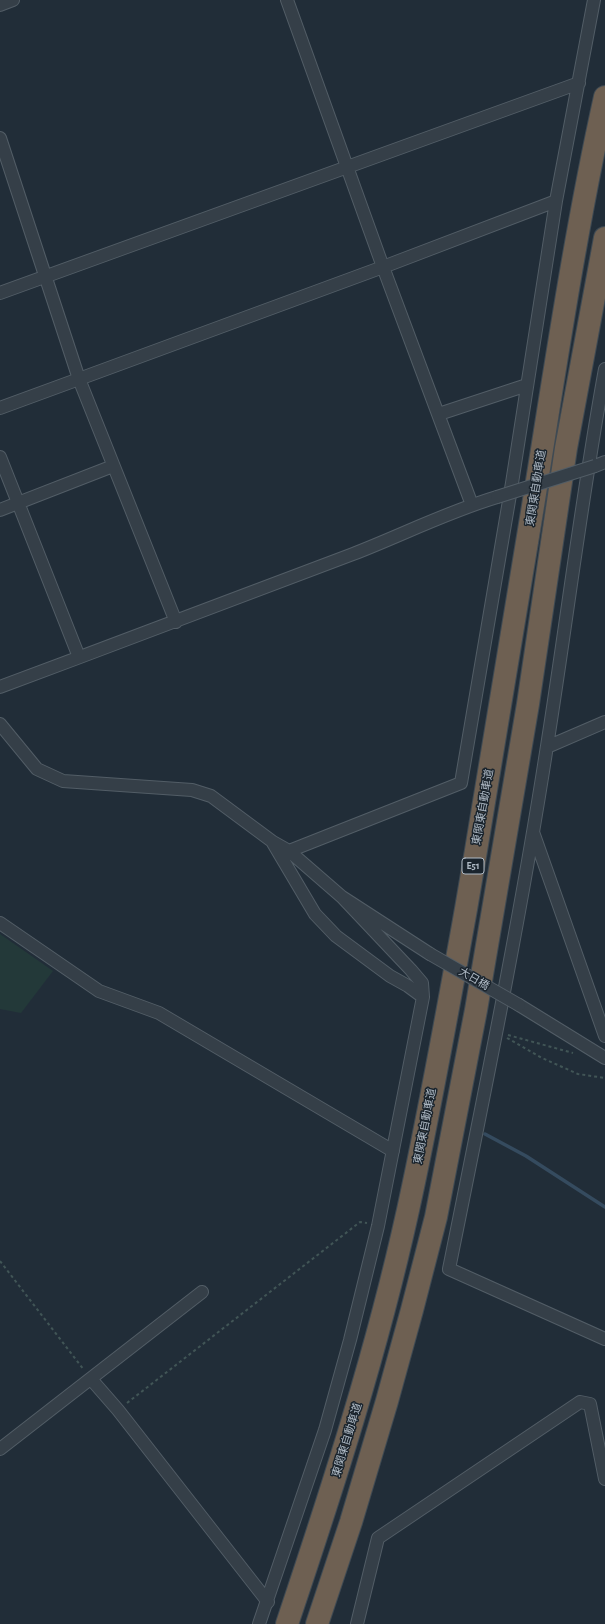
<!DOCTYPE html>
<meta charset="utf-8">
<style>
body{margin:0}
canvas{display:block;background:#212d38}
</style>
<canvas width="605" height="1624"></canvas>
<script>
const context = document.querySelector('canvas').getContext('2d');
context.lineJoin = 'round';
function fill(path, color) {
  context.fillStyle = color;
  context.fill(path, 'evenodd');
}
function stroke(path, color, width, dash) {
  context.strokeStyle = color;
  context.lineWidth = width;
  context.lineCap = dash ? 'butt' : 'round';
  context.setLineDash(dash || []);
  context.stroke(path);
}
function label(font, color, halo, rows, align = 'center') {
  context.font = font + ' "Alegreya Sans","Noto Sans JP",sans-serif';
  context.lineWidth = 3;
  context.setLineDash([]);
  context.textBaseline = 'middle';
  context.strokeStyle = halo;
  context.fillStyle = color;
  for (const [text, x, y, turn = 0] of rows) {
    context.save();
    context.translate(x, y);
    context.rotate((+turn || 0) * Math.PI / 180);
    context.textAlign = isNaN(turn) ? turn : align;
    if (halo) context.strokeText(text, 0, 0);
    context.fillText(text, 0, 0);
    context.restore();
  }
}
fill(new Path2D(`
 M 0,934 L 53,971 L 21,1013 L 0,1009 Z`), '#233939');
stroke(new Path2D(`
 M 485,1134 L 526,1156 L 605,1207`), '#354b5f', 3.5);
const street = new Path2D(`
 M 287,0 L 383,267 L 472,505
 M 0,5 L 13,0
 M 0,138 L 79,379 L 0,408
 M 0,293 L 579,83
 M 605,369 C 582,494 567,620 547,746 C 520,921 484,1095 449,1269 L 605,1339
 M 439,414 L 527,385
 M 0,457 L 79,657
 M 595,466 L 605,462
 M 0,510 L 113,466
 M 176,622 L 79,379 L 383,267 L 556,201
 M 0,687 C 118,643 236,598 353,554 C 402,535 447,512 497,497
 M 0,724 L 37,769 L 63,781 L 192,790 L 211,796 L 273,842 L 289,851 L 342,897 L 430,954
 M 547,747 L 605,722
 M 533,832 L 605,1036
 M 273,843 L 315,914 L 336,936 L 390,976 L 408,986 L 423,997
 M 289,851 L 461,783 L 512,483 L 556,201 L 594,0
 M 0,923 L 99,991 L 159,1013 L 393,1151
 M 519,1005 L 605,1058
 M 91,1379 L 118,1410 L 268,1602
 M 0,1449 L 202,1292
 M 259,1624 L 325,1430 L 350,1340 L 378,1226 L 423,997 L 422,983 L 411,970 L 342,897
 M 357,1624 L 378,1538 L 580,1402 L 590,1404 L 605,1479`);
const highway = new Path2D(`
 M 287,1624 C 333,1487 377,1351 408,1210 C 430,1110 448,1009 466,909 C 489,775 511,641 533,506 C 555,370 575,232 605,97
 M 317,1624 L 351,1522 L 387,1401 L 412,1310 L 436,1217 L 476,1010 L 528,704 L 566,448 L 605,238`);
stroke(street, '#525d66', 14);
stroke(highway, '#3f4a53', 24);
stroke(new Path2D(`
 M 508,1035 L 573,1053
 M 507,1038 L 542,1058 L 578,1074 L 605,1078
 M 0,1261 L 84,1370
 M 127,1403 L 360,1222 L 367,1223`), '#415556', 2, [3, 3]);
stroke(street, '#353f48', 12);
stroke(highway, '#6e6052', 22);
const streetBridge = new Path2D(`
 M 497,497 L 595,466
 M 430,954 L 519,1005`);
stroke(streetBridge, '#525d66', 14, []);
stroke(streetBridge, '#353f48', 12);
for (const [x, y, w] of [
 [473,866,22]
]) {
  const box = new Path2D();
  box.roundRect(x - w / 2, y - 8, w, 16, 3);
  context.fillStyle = '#1a242d';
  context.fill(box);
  stroke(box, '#afbac5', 1);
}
label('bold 10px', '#afbac5', null, [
 ["E51",473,866]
]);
label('11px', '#afbac5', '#1a242d', [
 ["東関東自動車道",536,488,-81],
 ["東関東自動車道",483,807,-80],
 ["大日橋",474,979,30],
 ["東関東自動車道",425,1126,-79],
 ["東関東自動車道",347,1440,-73]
]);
</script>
